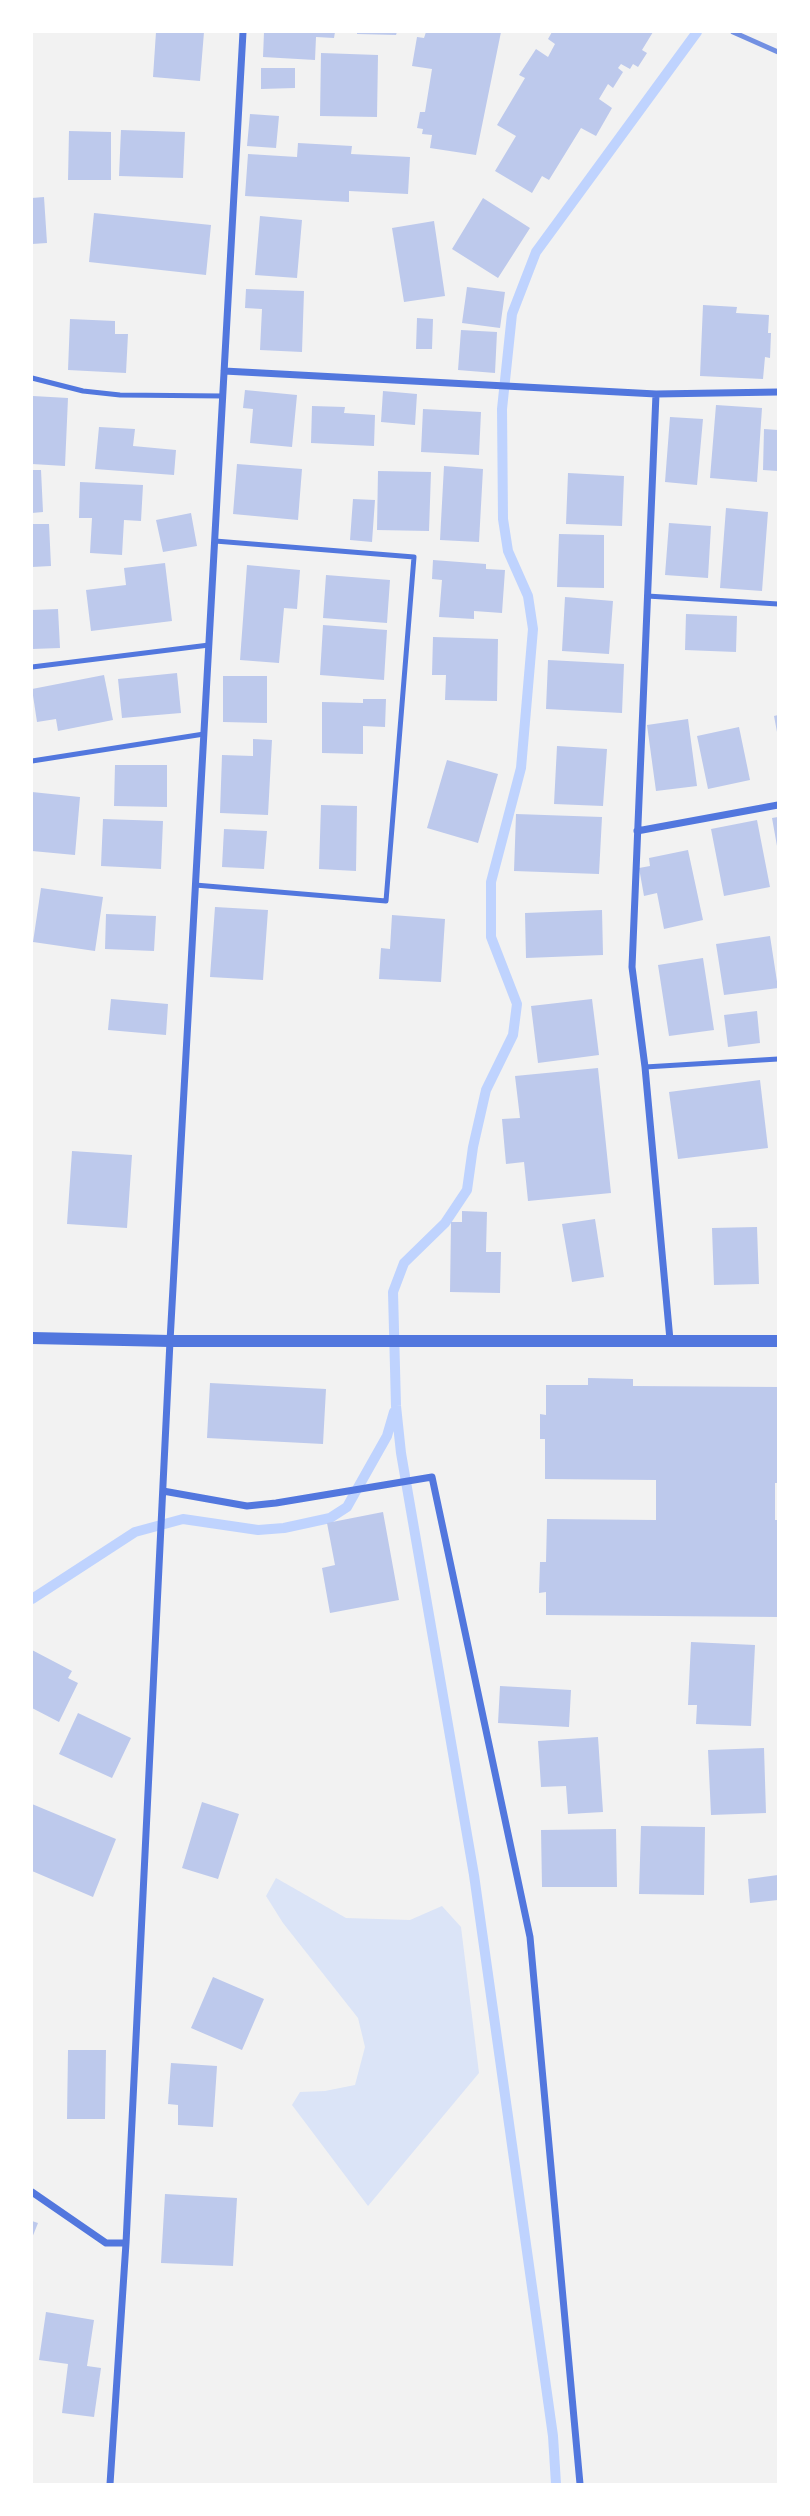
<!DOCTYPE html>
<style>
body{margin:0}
#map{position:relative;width:810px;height:2516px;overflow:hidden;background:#f2f2f2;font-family:"Roboto Condensed",sans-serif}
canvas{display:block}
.frame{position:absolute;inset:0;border:33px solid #fff;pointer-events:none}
</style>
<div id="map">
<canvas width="810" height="2516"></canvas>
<div class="frame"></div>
</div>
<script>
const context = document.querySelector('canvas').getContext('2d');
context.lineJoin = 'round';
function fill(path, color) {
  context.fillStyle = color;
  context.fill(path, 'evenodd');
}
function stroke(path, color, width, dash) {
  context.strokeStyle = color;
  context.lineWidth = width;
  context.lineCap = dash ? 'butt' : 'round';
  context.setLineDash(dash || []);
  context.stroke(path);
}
fill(new Path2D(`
 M 276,1878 L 346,1918 L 410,1920 L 442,1906 L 461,1927 L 479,2073 L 368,2206 L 292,2105 L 300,2092 L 325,2091 L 355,2085 L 365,2047 L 358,2018 L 283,1923 L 266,1896 Z`), '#dbe4f7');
stroke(new Path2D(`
 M 32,1599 L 135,1532 L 183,1519 L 258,1530 L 284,1528 L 330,1518 L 347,1507 L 387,1436 L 394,1412
 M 556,2484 L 553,2436 L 474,1875 L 401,1453 L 396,1406 L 393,1292 L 404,1263 L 445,1223 L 467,1190 L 473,1147 L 486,1090 L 513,1035 L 517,1004 L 491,937 L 491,882 L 521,768 L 533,629 L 528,596 L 508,551 L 503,519 L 502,409 L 512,314 L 536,252 L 697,32`), '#bfd3fe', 10);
fill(new Path2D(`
 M 156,32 L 204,32 L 200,81 L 153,77 Z
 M 264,32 L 335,32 L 334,38 L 316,37 L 315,60 L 263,57 Z
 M 357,32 L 397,32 L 396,35 L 357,34 Z
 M 426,32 L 501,32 L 476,155 L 430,148 L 432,135 L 422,134 L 423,129 L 417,128 L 420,112 L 425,112 L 432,69 L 412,66 L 417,37 L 424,38 Z
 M 552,32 L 653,32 L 642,50 L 647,53 L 638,67 L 633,64 L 630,69 L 621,64 L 618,68 L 623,72 L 613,88 L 608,84 L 599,99 L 612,108 L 596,136 L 581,128 L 549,180 L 542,176 L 532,193 L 495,171 L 516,136 L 497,125 L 525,78 L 519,75 L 536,49 L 548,57 L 555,44 L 548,39 Z
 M 321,53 L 378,55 L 377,117 L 320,116 Z
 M 261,68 L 295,68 L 295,88 L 261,89 Z
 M 250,114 L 279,116 L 276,148 L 247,146 Z
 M 121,130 L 185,132 L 183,178 L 119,176 Z
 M 69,131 L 111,132 L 111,180 L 68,180 Z
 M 298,143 L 352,146 L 351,154 L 410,157 L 408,194 L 349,191 L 349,202 L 245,196 L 248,154 L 297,157 Z
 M 44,197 L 47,243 L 32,244 L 32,198 Z
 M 483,198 L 530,228 L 498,278 L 452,249 Z
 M 94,213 L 211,225 L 206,275 L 89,262 Z
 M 260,216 L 302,220 L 297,278 L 255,275 Z
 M 434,221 L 445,296 L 404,302 L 392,228 Z
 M 467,287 L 505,292 L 500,328 L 462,323 Z
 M 246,289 L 304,291 L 302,352 L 260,350 L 262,309 L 245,308 Z
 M 703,305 L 737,307 L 736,313 L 769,315 L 768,333 L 771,333 L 770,358 L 765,357 L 763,379 L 700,376 Z
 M 417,318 L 433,319 L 432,349 L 416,349 Z
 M 70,319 L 115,321 L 115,334 L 128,334 L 126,373 L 68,370 Z
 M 461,330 L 497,332 L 495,373 L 458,370 Z
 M 245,390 L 297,395 L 292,447 L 250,443 L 253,409 L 243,408 Z
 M 383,391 L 417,394 L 415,425 L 381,422 Z
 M 33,396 L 68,398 L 65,466 L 32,464 Z
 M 716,405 L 762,408 L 757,482 L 710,478 Z
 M 312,406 L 345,407 L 344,413 L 375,415 L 374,446 L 311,443 Z
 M 423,409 L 481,412 L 479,455 L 421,452 Z
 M 670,417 L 703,419 L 697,485 L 665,482 Z
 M 99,427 L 135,429 L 133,446 L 176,450 L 174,475 L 95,469 Z
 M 764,429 L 778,430 L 778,471 L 763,470 Z
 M 237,464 L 302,469 L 298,520 L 233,514 Z
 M 444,466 L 483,469 L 479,542 L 440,540 Z
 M 32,470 L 41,470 L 43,512 L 32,513 Z
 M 378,471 L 431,472 L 429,531 L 377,530 Z
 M 568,473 L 624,476 L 622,526 L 566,524 Z
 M 80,482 L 143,485 L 141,521 L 124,520 L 122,555 L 90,553 L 92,518 L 79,518 Z
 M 353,499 L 375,500 L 372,542 L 350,540 Z
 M 726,508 L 768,512 L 762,591 L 720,588 Z
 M 191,513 L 197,546 L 163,552 L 156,520 Z
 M 669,523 L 711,526 L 708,578 L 665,575 Z
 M 32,524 L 49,524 L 51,566 L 32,567 Z
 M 559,534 L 604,535 L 604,588 L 557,587 Z
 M 433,560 L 486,564 L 486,569 L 505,570 L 502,613 L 474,611 L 474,619 L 439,617 L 442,580 L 432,579 Z
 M 165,563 L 172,621 L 91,631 L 86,590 L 126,585 L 124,568 Z
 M 247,565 L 300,570 L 297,609 L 284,608 L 279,663 L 240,660 Z
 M 326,575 L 390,580 L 387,623 L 323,618 Z
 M 565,597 L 613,601 L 609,654 L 562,651 Z
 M 58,609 L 60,648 L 32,649 L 32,610 Z
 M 686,614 L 737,616 L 736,652 L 685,650 Z
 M 323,625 L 387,630 L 384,680 L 320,675 Z
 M 433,637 L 498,639 L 497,701 L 445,700 L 446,675 L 432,675 Z
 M 548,660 L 624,664 L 622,713 L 546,709 Z
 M 177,673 L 181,713 L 122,718 L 118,679 Z
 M 104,675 L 113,720 L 58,731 L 56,719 L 37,722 L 32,689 Z
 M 223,676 L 267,676 L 267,723 L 223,722 Z
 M 363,699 L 386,699 L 385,727 L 363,726 L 363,754 L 322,753 L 322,702 L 363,703 Z
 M 778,715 L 778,732 L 777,732 L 774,716 Z
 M 688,719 L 697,786 L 656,791 L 647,725 Z
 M 739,727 L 750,780 L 708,789 L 697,736 Z
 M 253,739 L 272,740 L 268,815 L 220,813 L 222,755 L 253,756 Z
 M 557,746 L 607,749 L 603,806 L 554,804 Z
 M 447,760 L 498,774 L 478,843 L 427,828 Z
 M 115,765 L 167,765 L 167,807 L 114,806 Z
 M 32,792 L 80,797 L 75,855 L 32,851 Z
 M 321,805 L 357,806 L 356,871 L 319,869 Z
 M 516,814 L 602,817 L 599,874 L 514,871 Z
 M 778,817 L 778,846 L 777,846 L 772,818 Z
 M 103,819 L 163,821 L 161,869 L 101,866 Z
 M 757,820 L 770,887 L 724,896 L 711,829 Z
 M 224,829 L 267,831 L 264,869 L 222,867 Z
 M 688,850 L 703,920 L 664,929 L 657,893 L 644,896 L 639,868 L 650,866 L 649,858 Z
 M 41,888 L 103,897 L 95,951 L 33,942 Z
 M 215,907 L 268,910 L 263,980 L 210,977 Z
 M 602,910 L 603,955 L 526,958 L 525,913 Z
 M 106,914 L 156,916 L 154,951 L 105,949 Z
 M 392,915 L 445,919 L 441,982 L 379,979 L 381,948 L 390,949 Z
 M 770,936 L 778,988 L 724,995 L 716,944 Z
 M 703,958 L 714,1030 L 669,1036 L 658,965 Z
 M 111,999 L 168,1004 L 166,1035 L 108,1030 Z
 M 592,999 L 599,1055 L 538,1063 L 531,1006 Z
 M 757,1011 L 760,1043 L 728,1047 L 724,1015 Z
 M 598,1068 L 611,1193 L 528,1201 L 524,1162 L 506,1164 L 502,1119 L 520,1118 L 515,1076 Z
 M 760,1080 L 768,1148 L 678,1159 L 669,1092 Z
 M 72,1151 L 132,1155 L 127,1228 L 67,1224 Z
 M 462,1211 L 487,1212 L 486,1252 L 501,1252 L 500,1293 L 450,1292 L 451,1222 L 462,1222 Z
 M 595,1219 L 604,1277 L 572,1282 L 562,1224 Z
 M 757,1227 L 759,1284 L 714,1285 L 712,1228 Z
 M 588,1378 L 633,1379 L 633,1386 L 778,1387 L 778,1483 L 775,1483 L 775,1520 L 778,1520 L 778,1617 L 546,1615 L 546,1592 L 539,1593 L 540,1562 L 546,1562 L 547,1519 L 656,1520 L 656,1480 L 545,1479 L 545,1439 L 540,1439 L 540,1414 L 546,1415 L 546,1385 L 588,1385 Z
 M 210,1383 L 326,1389 L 323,1444 L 207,1438 Z
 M 383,1512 L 399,1600 L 330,1613 L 322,1568 L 335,1565 L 327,1523 Z
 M 691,1642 L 755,1645 L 751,1726 L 696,1724 L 697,1705 L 688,1705 Z
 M 32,1650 L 72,1671 L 68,1678 L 78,1683 L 59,1722 L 32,1708 Z
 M 500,1686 L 571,1690 L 569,1727 L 498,1723 Z
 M 78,1713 L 131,1738 L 112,1778 L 59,1754 Z
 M 598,1737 L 603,1812 L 568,1814 L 566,1786 L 541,1787 L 538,1741 Z
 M 764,1748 L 766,1813 L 711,1815 L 708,1750 Z
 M 202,1802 L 239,1814 L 218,1879 L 182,1868 Z
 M 32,1804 L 116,1839 L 93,1897 L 32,1871 Z
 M 641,1826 L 705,1827 L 704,1895 L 639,1894 Z
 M 616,1829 L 617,1887 L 542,1887 L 541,1830 Z
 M 778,1875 L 778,1900 L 750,1903 L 748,1879 Z
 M 213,1977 L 264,1999 L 242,2050 L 191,2028 Z
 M 68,2050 L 106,2050 L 105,2119 L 67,2119 Z
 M 171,2063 L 217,2066 L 213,2127 L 178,2125 L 178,2105 L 168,2104 Z
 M 165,2194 L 237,2198 L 233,2266 L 161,2263 Z
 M 32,2221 L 38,2223 L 32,2238 Z
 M 46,2312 L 94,2320 L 87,2366 L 101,2368 L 94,2417 L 62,2413 L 68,2364 L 39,2360 Z`), '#bdc9ec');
stroke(new Path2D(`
 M 32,378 L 83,391 L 120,395 L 223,396
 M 647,596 L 778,604
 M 32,667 L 209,645
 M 32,761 L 204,734
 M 195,885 L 386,901 L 414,557 L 215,541
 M 645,1067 L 778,1059`), '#5277de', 5);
stroke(new Path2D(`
 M 224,371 L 656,394 L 778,392
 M 656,394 L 632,967 L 645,1067 L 670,1340
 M 637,831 L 778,805
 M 163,1491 L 247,1506 L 276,1503 L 432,1477 L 530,1937 L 580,2484
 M 32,2192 L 106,2243 L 126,2243
 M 110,2484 L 126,2243 L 170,1341 L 243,32`), '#5277de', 7);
stroke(new Path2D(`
 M 32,1338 L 170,1341 L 778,1341`), '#5277de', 12);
stroke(new Path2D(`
 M 733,32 L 778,52`), '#7290e2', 5);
</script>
